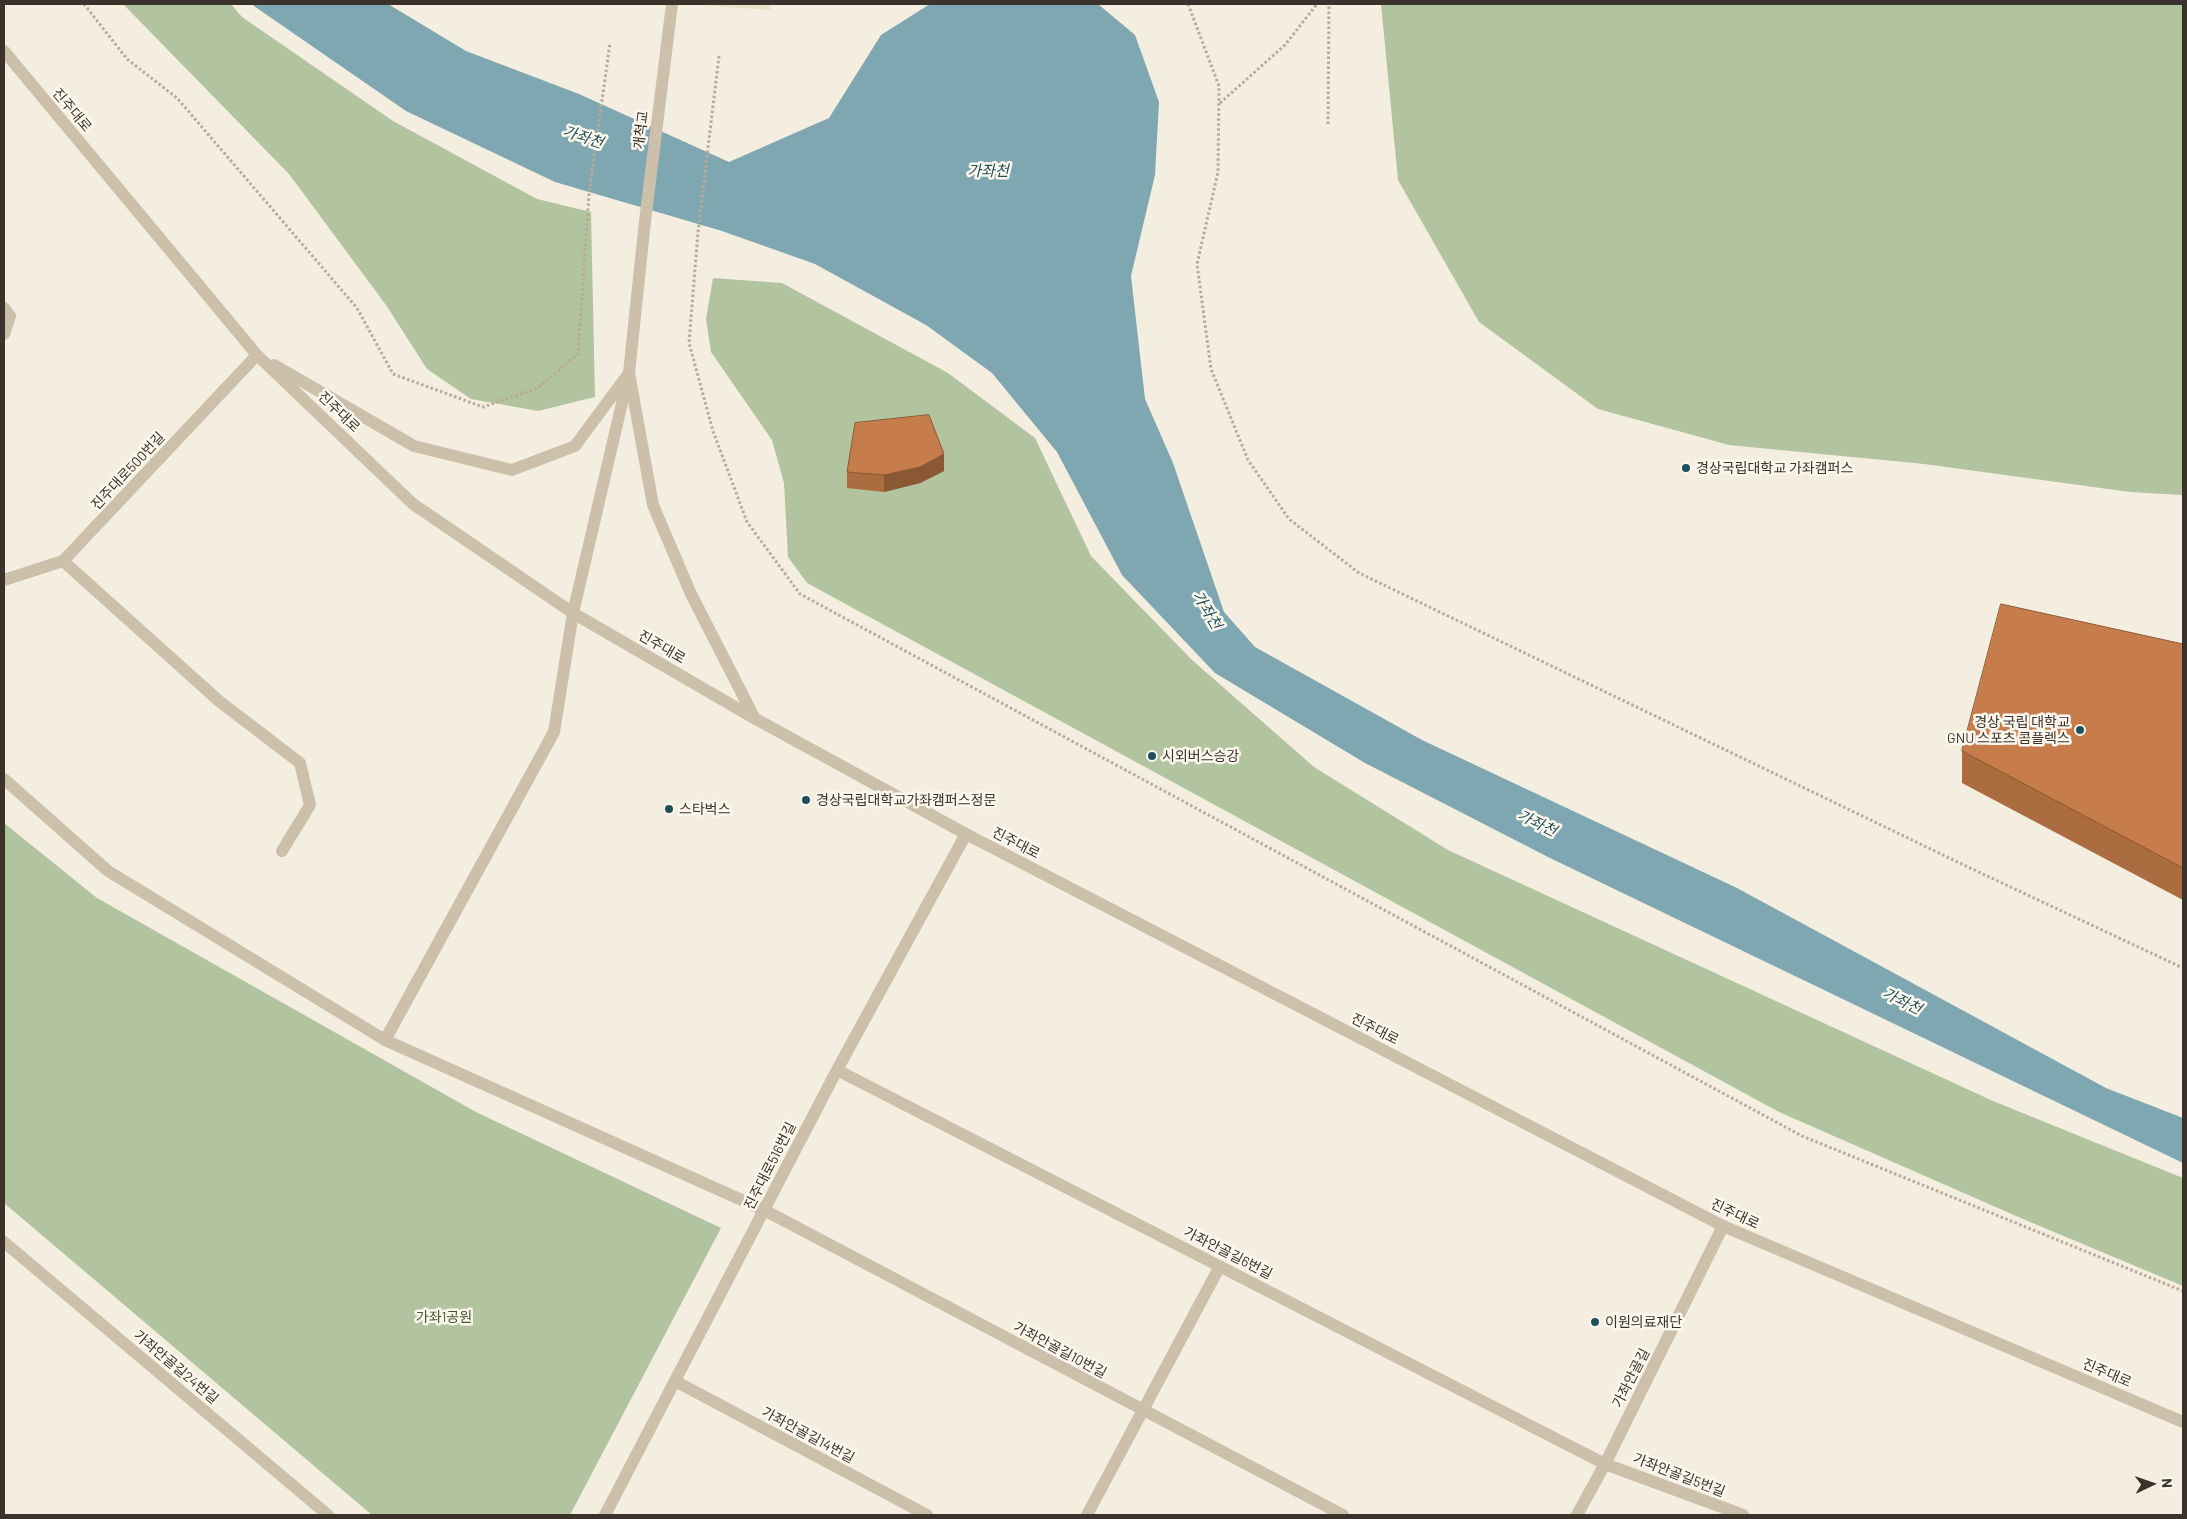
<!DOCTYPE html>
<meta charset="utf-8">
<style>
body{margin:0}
#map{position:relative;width:2187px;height:1519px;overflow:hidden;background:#f4eee0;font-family:Barlow,sans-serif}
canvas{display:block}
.frame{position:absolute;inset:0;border:5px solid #3a322b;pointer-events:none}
.north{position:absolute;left:2127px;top:1459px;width:50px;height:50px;-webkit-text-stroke:4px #fbf7ed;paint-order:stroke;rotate:87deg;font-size:14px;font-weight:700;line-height:20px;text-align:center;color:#3a322b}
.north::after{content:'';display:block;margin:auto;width:18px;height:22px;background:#3a322b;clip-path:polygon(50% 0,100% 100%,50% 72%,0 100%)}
</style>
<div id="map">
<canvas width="2187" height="1519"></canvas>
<div class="frame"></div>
<div class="north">N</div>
</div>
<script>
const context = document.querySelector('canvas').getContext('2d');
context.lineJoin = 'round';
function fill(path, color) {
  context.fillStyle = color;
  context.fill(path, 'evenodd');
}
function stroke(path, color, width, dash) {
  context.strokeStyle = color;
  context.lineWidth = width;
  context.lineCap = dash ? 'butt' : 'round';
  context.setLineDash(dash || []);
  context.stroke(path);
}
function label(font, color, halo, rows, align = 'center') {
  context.font = font + ' Barlow,"Noto Sans KR",sans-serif';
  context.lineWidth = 5;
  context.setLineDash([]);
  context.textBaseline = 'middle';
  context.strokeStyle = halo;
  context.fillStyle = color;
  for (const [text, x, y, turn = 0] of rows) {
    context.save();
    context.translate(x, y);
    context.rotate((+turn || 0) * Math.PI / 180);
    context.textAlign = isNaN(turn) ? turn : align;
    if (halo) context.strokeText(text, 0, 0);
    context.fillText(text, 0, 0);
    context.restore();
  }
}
fill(new Path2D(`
 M 123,4 L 231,4 L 242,17 L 393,121 L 537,199 L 591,212 L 595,397 L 538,411 L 471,399 L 427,369 L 386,305 L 289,174 Z
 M 1381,4 L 2183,4 L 2183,495 L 2130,492 L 1924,464 L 1729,445 L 1598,409 L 1479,322 L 1398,180 Z
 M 713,278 L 782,283 L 948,373 L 1035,438 L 1091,556 L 1191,659 L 1314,767 L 1448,850 L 1993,1101 L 2183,1178 L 2183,1286 L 2023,1219 L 1779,1112 L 807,583 L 788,557 L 784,483 L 772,440 L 711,352 L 706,319 Z
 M 4,823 L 97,898 L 476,1112 L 721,1228 L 570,1515 L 372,1515 L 4,1203 Z`), '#b2c39f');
fill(new Path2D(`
 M 711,4 L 771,4 L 770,10 L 711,6 Z`), '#ece1c7');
fill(new Path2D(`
 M 251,4 L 388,4 L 466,51 L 579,94 L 729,162 L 829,118 L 881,35 L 930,4 L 1098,4 L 1135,35 L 1159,102 L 1155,175 L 1131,276 L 1145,399 L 1173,463 L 1224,612 L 1255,647 L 1422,740 L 1737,888 L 2106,1088 L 2183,1118 L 2183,1163 L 1550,858 L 1365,763 L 1215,673 L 1122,575 L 1057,452 L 992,373 L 926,325 L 815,264 L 722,231 L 555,182 L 406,111 Z`), '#7fa7b1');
stroke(new Path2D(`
 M 84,4 L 127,59 L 177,98 L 357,308 L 393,374 L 483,407 L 538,388 L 578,354 L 589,194 L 610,43
 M 1188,4 L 1219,86 L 1218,172 L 1197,264 L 1211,369 L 1248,460 L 1289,519 L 1359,573 L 1968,867 L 2183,968
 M 719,56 L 698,232 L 689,343 L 713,431 L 747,522 L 800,594 L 1802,1136 L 2183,1291
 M 1220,103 L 1285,45 L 1317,4
 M 1328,124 L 1329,4`), '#b8aa96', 3, [2.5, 2.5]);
stroke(new Path2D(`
 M 4,308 L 10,316 L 4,334
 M 63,561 L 219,701 L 300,763 L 310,805 L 282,851
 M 4,580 L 63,561 L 257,355
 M 4,779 L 108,871 L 385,1040 L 764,1210 L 1343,1515
 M 385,1040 L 554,732 L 573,613 L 629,373 L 645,221 L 672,4
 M 837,1070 L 1605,1464 L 1743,1515
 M 4,1242 L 328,1515
 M 675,1381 L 927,1515
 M 605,1515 L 837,1070 L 966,834
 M 1087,1515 L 1220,1266
 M 1577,1515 L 1605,1464 L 1723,1226`), '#ccc0ab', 12);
stroke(new Path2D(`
 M 4,51 L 257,355 L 413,504 L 573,613 L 754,718 L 966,834 L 1723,1226 L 2183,1422
 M 274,365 L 414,446 L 512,470 L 575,446 L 629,373
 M 629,373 L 653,505 L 691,594 L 754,717`), '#ccc0ab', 12);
fill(new Path2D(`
 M 944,471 L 920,483 L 884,492 L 847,488 L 847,472 Z
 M 2183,644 L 2183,900 L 1962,783 L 1962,751 Z`), '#ab6c40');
fill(new Path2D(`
 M 944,454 L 944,471 L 920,483 L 884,492 L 884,475 Z`), '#8b5834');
const building = new Path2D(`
 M 929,415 L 944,454 L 920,467 L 884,475 L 847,472 L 855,423 Z
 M 2001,604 L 2183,644 L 2183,868 L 1962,751 Z`);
fill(building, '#c77d4b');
stroke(building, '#8b5834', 1);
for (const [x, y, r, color] of [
 [1686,468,5,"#1f4f5d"],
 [2080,730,5,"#1f4f5d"],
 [1152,756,5,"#1f4f5d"],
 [806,800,5,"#1f4f5d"],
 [669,809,5,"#1f4f5d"],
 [1595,1322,5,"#1f4f5d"]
]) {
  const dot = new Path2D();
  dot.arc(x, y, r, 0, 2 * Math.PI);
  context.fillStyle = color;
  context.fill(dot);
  stroke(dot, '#fbf7ed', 2);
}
label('14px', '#3a322b', '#fbf7ed', [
 ["진주대로",72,110,50],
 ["개척교",641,130,-83],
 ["진주대로",339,412,44],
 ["진주대로500번길",128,471,-47],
 ["진주대로",662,647,30],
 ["진주대로",1016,843,27],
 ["진주대로",1375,1029,27],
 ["진주대로516번길",770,1166,-63],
 ["진주대로",1735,1214,25],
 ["가좌안골길6번길",1228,1253,27],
 ["가좌안골길10번길",1060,1350,28],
 ["가좌안골길24번길",176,1367,40],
 ["진주대로",2107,1373,23],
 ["가좌안골길",1631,1378,-63],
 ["가좌안골길14번길",808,1435,28],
 ["가좌안골길5번길",1679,1475,21]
]);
label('14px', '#3a322b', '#fbf7ed', [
 ["경상국립대학교 가좌캠퍼스",1696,468],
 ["경상 국립 대학교",2070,722,"right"],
 ["GNU 스포츠 콤플렉스",2070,738,"right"],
 ["시외버스승강",1162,756],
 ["경상국립대학교가좌캠퍼스정문",816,800],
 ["스타벅스",679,809],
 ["이원의료재단",1605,1322]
], 'left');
label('14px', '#42592e', '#fbf7ed', [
 ["가좌1공원",444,1317]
]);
label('italic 15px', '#1f4f5d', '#fbf7ed', [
 ["가좌천",583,137,18],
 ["가좌천",988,171],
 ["가좌천",1207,610,59],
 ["가좌천",1537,823,26],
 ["가좌천",1902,1001,26]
]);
</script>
